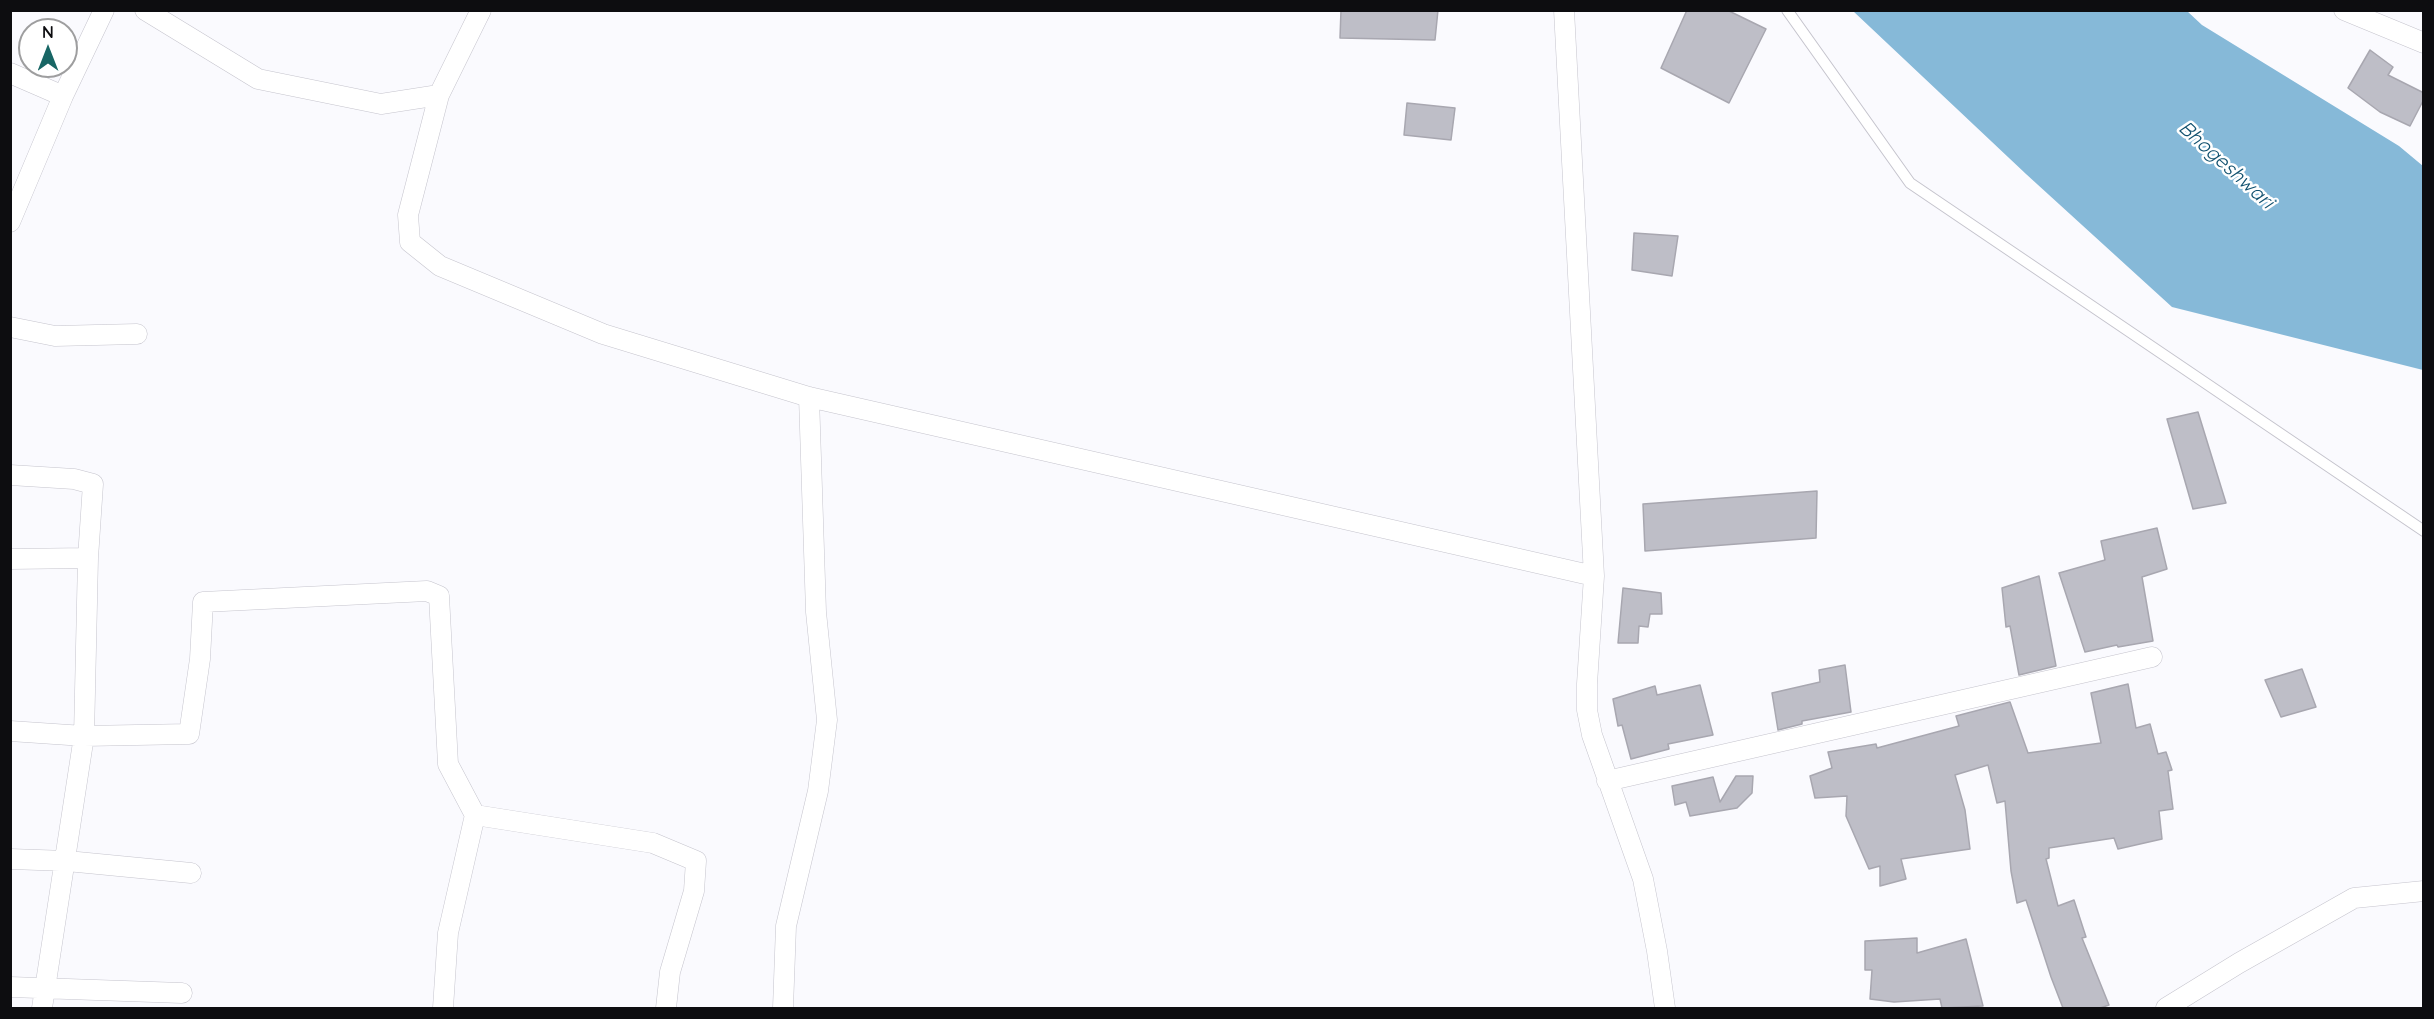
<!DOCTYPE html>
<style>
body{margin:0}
#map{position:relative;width:2434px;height:1019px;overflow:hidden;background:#fafafe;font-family:Quicksand,sans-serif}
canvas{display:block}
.frame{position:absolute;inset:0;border:12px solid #0d0d10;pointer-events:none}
.north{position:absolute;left:18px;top:18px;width:60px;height:60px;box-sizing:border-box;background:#fff;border:2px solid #9e9e9f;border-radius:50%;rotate:0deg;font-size:16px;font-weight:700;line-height:24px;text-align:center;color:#0d0d10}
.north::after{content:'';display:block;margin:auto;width:21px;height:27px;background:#186665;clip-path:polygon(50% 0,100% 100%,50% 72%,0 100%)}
</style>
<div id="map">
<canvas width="2434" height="1019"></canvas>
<div class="frame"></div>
<div class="north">N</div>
</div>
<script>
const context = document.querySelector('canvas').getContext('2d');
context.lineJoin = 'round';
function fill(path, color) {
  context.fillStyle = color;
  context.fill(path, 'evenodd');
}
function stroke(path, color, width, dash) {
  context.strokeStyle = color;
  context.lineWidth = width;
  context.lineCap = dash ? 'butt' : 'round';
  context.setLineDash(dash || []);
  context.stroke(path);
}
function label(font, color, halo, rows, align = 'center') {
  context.font = font + ' Quicksand,sans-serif';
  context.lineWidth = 5;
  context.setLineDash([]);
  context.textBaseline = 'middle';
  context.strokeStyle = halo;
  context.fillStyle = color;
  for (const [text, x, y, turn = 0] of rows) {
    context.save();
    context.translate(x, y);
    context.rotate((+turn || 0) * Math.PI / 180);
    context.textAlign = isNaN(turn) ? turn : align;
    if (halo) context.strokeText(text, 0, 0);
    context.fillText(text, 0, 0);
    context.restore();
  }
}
fill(new Path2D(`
 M 1853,11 L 2187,11 L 2202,25 L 2399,146 L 2423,166 L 2423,370 L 2172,307 L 2026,174 Z`), '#86b9d8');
const building = new Path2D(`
 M 1341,10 L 1438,10 L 1435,40 L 1340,38 Z
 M 1687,10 L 1727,10 L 1766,29 L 1729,103 L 1661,68 Z
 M 2370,50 L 2393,67 L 2388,75 L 2424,93 L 2424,99 L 2410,126 L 2380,112 L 2348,88 Z
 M 1407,103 L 1455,108 L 1451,140 L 1404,135 Z
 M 1634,233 L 1678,236 L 1672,276 L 1632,270 Z
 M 2198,412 L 2226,503 L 2193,509 L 2167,419 Z
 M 1817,491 L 1816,538 L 1645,551 L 1643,504 Z
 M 2157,528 L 2167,569 L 2142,577 L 2153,641 L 2118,647 L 2117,645 L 2085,652 L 2059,573 L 2105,560 L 2101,541 Z
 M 2039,576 L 2056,666 L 2019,675 L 2010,626 L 2006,627 L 2002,588 Z
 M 1623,588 L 1661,593 L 1662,614 L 1650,614 L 1648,627 L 1639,626 L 1638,643 L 1618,643 Z
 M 1845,665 L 1851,712 L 1802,721 L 1802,724 L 1778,730 L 1772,693 L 1820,682 L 1819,670 Z
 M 2302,669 L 2316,707 L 2281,717 L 2265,680 Z
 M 2128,684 L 2136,728 L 2150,724 L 2158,754 L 2166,752 L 2172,770 L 2168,771 L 2173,809 L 2159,811 L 2162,839 L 2118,849 L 2114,838 L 2049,848 L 2049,858 L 2046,859 L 2058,906 L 2074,900 L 2086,937 L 2082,938 L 2109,1005 L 2100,1008 L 2063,1008 L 2051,977 L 2026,900 L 2017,903 L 2011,871 L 2005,801 L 1997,803 L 1988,765 L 1955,775 L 1965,810 L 1970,849 L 1901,859 L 1906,879 L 1880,886 L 1880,866 L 1869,869 L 1846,816 L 1847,796 L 1815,798 L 1810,776 L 1832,768 L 1828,752 L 1876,744 L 1877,748 L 1959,726 L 1956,716 L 2010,702 L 2028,753 L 2101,743 L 2091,693 Z
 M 1700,685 L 1713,735 L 1668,744 L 1669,749 L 1631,759 L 1622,725 L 1618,726 L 1613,699 L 1655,686 L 1657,695 Z
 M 1736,776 L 1753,776 L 1752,793 L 1737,808 L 1690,816 L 1686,802 L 1675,805 L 1672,786 L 1713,777 L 1720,802 Z
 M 1917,938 L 1917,953 L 1966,939 L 1983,1006 L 1942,1008 L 1940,999 L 1894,1002 L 1870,999 L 1872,970 L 1865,970 L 1865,941 Z`);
fill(building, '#bebec7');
stroke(building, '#a8a7b0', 1.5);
const lane = new Path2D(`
 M 1787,10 L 1910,183 L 2424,531`);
const street = new Path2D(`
 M 145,10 L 258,79 L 381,104 L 439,95 L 481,10
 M 1564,10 L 1594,576 L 1587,684 L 1587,710 L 1592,735 L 1643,879 L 1657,951 L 1665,1008
 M 2344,10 L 2424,43
 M 10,73 L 63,96
 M 439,95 L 408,215 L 410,242 L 440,266 L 603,334 L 809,397 L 1594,576
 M 10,222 L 63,96 L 104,10
 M 10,327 L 55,336 L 137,334
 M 10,475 L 74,479 L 93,484 L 88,558 L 84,736 L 42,1008
 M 10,559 L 88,558
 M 10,731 L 84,736 L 189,734 L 200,659 L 203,602 L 427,591 L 439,596 L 448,764 L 475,815 L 448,933 L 443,1008
 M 1607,781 L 2152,657
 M 475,815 L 653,843 L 696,861 L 694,891 L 670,972 L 666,1008
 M 10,859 L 67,861 L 191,873
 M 10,987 L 182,993
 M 783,1008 L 786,926 L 818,791 L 827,720 L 816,612 L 809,397
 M 2166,1008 L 2239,963 L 2354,898 L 2424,891`);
stroke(lane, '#c5c4cd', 12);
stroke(street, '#c5c4cd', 21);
stroke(lane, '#fff', 10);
stroke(street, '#fff', 20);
label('italic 20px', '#11516f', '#fff', [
 ["Bhogeshwari",2226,165,42]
]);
</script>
